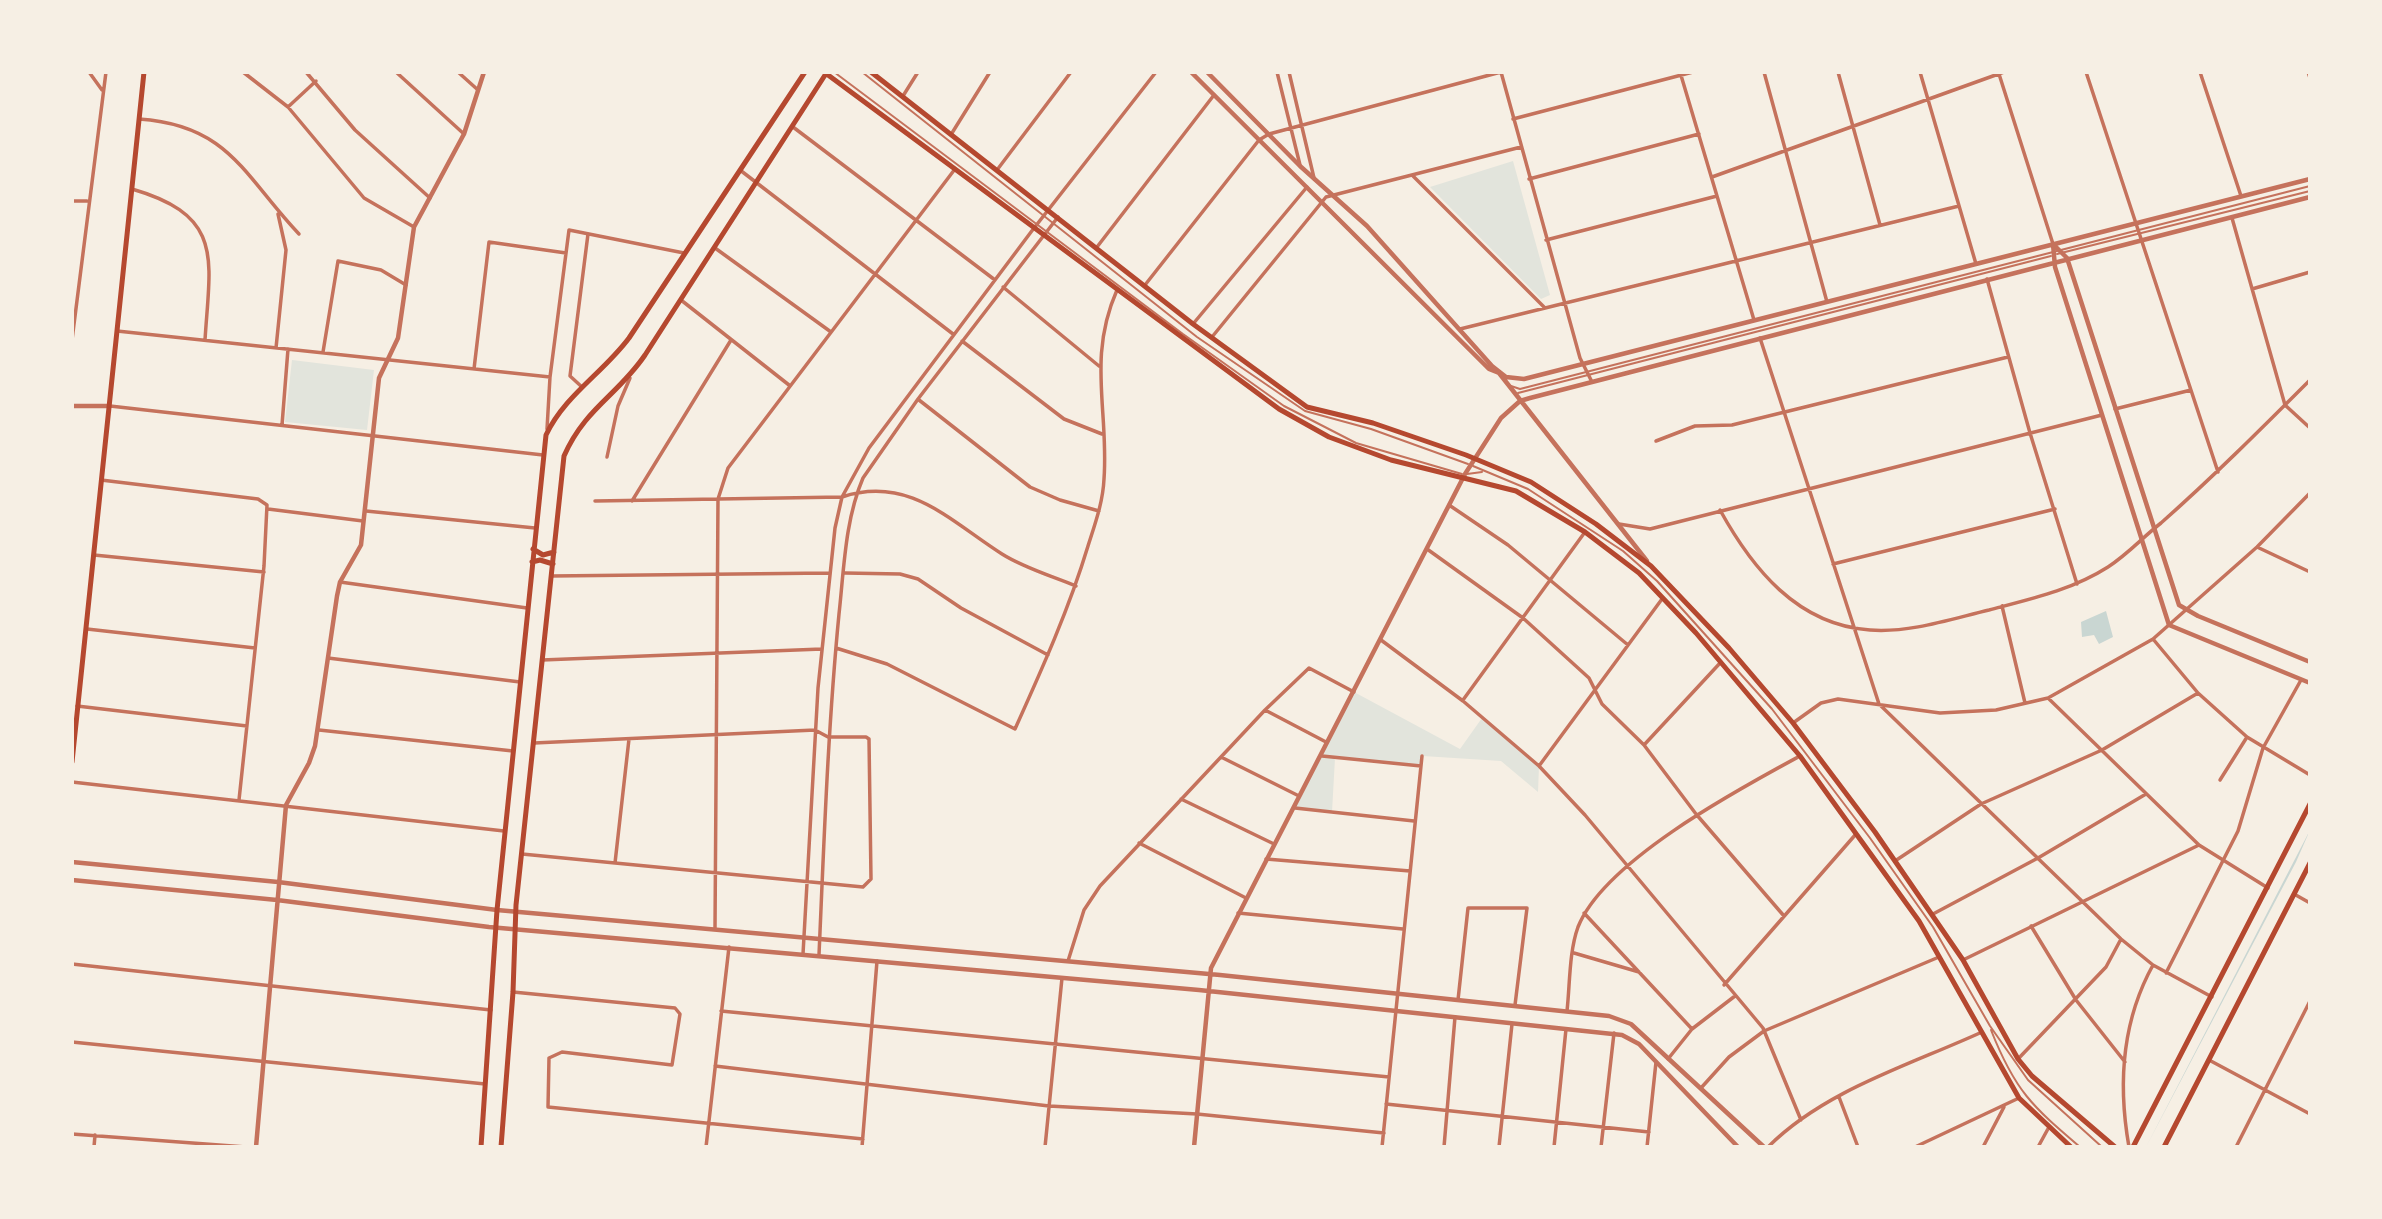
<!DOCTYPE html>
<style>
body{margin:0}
#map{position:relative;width:2382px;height:1219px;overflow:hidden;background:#f6efe4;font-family:Raleway,sans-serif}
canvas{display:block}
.frame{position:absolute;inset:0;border:74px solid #f6efe4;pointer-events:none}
</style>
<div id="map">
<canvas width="2382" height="1219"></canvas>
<div class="frame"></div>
</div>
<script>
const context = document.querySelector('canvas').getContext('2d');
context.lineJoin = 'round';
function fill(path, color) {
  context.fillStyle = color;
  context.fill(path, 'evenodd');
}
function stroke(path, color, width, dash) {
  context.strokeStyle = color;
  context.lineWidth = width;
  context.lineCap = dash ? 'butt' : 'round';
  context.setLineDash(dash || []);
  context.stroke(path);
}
fill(new Path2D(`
 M 1513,161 L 1550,295 L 1541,299 L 1430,187 Z
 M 292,360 L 374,370 L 367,430 L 285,422 Z
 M 1354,692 L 1460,749 L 1482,718 L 1539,766 L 1538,792 L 1501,761 L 1423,756 L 1421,766 L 1335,758 L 1332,812 L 1295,808 Z`), '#e2e4dc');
fill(new Path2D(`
 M 2106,611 L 2113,637 L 2099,644 L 2094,635 L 2082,637 L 2081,622 Z
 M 2310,830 L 2296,862 L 2146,1147 Z`), '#c9d6d2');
stroke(new Path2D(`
 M 834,72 L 1183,334 L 1284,406 L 1356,443 L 1462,474
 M 862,72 L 1197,337 L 1305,411 L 1371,429 L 1468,464
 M 2057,254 L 2310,191
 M 1511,386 L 1520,389 L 2310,186
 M 1518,393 L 2051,256
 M 1473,466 L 1528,489 L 1623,551 L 1657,581 L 1772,709 L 1870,838 L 1933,927 L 1990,1026 L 2028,1080 L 2102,1147
 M 1467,474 L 1482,472
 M 1991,1030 C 2015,1091 2032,1106 2080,1147`), '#c5725c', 2);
stroke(new Path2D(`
 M 89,72 L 102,90
 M 243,72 L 288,107 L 364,198 L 414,227
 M 306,72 L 355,130 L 430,198
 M 396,72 L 464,134
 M 458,72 L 478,90
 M 1277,72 L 1300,165
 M 1289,72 L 1314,178
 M 1501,72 L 1580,358 L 1592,382
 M 1680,72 L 1754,320
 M 1764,72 L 1827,302
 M 1838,72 L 1880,225
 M 1920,72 L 1976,264
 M 2086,72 L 2218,472
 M 2200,72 L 2241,196
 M 2308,72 L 2310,78
 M 1999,74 L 2053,244
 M 903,96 L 918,72
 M 288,107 L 316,81
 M 139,119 C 229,125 244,176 299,234
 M 1513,119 L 1693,72
 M 793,127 L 995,280
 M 952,133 L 990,72
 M 740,170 L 953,334
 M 997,170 L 1071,72
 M 1413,176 L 1545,308
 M 1712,177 L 2004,72
 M 1529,179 L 1699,134
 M 132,189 C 225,216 210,259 205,340
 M 72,201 L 87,201
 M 2232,218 L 2285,405 L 2310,428
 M 1546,240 L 1717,196
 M 1097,247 L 1214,95
 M 715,248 L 831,332
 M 1987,279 L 2030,433 L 2077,584
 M 1145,285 L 1259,140 L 1269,134 L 1501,72
 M 1003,287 L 1099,366
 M 2252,289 L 2310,272
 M 681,300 L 789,385
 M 1193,324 L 1307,187
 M 1460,329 L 1959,206
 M 117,331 L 550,377
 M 1212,337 L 1326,197 L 1521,147
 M 1760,338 L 1879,704 L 2121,939 L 2153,965 L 2212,997
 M 72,340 L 106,72
 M 962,341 L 1064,419 L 1102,434
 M 276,348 L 286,250 L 278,214
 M 323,352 L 338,261 L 381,270 L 406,285
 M 474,369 L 489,242 L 566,253
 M 582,387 L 570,376 L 588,234
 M 919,400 L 1030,487 L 1060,500 L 1099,511
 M 110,406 L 543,455
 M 2115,409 L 2191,390
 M 282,425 L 288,349
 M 547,429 L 550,377 L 569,230 L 684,253
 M 1656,441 L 1695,426 L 1732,425 L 2008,357
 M 607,457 L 618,406 L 630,378
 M 101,480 L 258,499 L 267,505 L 264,566 L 239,800
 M 595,501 L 842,497 C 909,475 950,521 1002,554 C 1024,568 1052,576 1076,586
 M 632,501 L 731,340
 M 1449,505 L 1508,545 L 1628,645
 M 268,509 L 363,521
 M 1720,510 C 1752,568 1797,625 1870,630 C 1910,633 1951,619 1989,610 C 2031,599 2072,590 2108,567 C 2128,554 2143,537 2161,523 C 2213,477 2261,429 2310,380
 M 366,511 L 535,528
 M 1619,524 L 1650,529 L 2102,415
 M 2257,547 L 2310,572
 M 1427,549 L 1523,618 L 1589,678 L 1602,704 L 1644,745 L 1696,814 L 1784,916
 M 94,555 L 264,572
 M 1833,564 L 2055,509
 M 845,573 L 900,574 L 918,579 L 961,608 L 1048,655
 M 551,576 L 829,573
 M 340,582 L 527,608
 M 2002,606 L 2025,703
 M 87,629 L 255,648
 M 2153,639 L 2198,693 L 2247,737 L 2310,775
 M 1381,640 L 1463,701 L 1539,766 L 1585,815 L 1763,1028 L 1801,1120
 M 836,648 L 887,664 L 1015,729 C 1042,669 1069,609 1088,546 C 1095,524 1103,502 1104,479 C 1109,411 1087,358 1117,290
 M 328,658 L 520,682
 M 542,660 L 822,649
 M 2048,698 L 2199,845 L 2268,888
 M 1463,700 L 1585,532
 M 77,706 L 247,726
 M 1265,710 L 1326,742
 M 1793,723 L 1821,703 L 1838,699 L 1940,713 L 1996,710 L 2048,698 L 2153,639 L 2257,547 L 2310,493
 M 319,730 L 513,751
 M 1644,745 L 1721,662
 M 1322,756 L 1421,766
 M 1221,757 L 1299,796
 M 1539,766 L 1662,599
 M 2220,780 L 2247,737
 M 72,782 L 504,831
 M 1181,799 L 1274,844
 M 1295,808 L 1414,821
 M 1139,843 L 1246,898
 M 522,854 L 863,887 L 871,879 L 869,739 L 866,737 L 828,737 L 815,730 L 534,743
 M 1266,859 L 1410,871
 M 1895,861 L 1981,804 L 2102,750 L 2198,693
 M 615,863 L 629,739
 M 2294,894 L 2310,903
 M 1238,913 L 1403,929
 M 1584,913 L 1692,1029
 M 1933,914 L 2038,858 L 2146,794
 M 2031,926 L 2076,1000 L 2125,1062
 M 715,929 L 718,499 L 728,468 L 955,169
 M 1574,953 L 1639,972
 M 803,954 L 818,688 L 835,528 L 842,497 L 869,448 L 1031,232 L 1156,72
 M 819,955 C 824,841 828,727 839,614 C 844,569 845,520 863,478 L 918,399 L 1058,217
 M 1963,960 L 2199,845
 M 1068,961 L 1084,910 L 1100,886 L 1265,710 L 1309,668 L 1354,692
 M 72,964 L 491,1010
 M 2166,973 L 2238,831 L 2263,748 L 2301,680
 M 1724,985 L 1856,834
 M 513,992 L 675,1008 L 680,1014 L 672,1065 L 562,1052 L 549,1058 L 548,1107 L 863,1139
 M 1458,1000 L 1468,908 L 1527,908 L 1515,1005
 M 721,1011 L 1389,1077
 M 1567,1011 C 1570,984 1569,952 1578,927 C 1604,861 1739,789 1800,756
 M 72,1042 L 485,1084
 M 1668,1059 L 1692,1029 L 1735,996
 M 2018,1059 L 2106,967 L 2121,939
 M 2209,1060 L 2310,1114
 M 715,1066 L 1049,1106 L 1197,1114 L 1384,1133
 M 1701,1088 L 1729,1057 L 1764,1031 L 1939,957
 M 1839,1097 L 1858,1147
 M 1386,1104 L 1649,1132
 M 72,1134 L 246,1147
 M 94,1147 L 95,1135
 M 706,1147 L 729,947
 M 862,1147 L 877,961
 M 1045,1147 L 1062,978
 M 1382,1147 L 1422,756
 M 1444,1147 L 1455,1017
 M 1499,1147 L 1512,1024
 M 1554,1147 L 1566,1029
 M 1601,1147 L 1614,1033
 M 1647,1147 L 1656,1062
 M 1768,1147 C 1825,1090 1910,1065 1982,1032
 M 1915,1147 L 2019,1098
 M 1983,1147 L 2004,1107
 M 2038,1147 L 2049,1127
 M 2129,1147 C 2118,1085 2122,1021 2153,965
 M 2236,1147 L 2310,1001`), '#c5725c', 3.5);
stroke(new Path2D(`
 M 1191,72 L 1489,369 L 1499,373 L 1647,561
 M 1207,72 L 1300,166 L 1367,226 L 1492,366 L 1506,377 L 1524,379 L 2310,179
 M 2053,244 L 2055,267 L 2169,625 L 2310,683
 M 2054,245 L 2067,258 L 2179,605 L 2198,616 L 2310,662
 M 72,406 L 108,406
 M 72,862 L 278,882 L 497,910 L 1220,975 L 1609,1016 L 1631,1024 L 1764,1147
 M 72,880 L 277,900 L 489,927 L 1199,990 L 1622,1035 L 1639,1044 L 1738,1147
 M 256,1147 L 286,805 L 309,763 L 315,746 L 337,596 L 340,582 L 361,545 L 379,378 L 398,338 L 414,227 L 464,134 L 484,72
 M 1194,1147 L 1211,968 L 1465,474 L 1501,418 L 1520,401 L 1530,398 L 2310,197`), '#c5725c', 4.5);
stroke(new Path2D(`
 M 824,72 L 1279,409 L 1329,437 L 1391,460 L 1516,491 L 1585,532 L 1639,573 L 1696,633 L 1800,756 L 1919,921 L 2019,1098 L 2071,1147
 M 871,72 L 1193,324 L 1307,407 L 1373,423 L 1466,455 L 1531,482 L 1596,524 L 1651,566 L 1729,648 L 1793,723 L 1875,832 L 1963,960 L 2018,1059 L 2032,1076 L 2115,1147
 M 533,549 L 543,555 L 554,552
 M 532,562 L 540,560 L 553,564
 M 481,1147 L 497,910 L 546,435 C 565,395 603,373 629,338 L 805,72
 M 501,1147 L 513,992 L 516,905 L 564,456 C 585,408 618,395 645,355 L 827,72
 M 2133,1147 L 2310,804
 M 2164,1147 L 2310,863`), '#b5482f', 5);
stroke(new Path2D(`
 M 72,762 L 144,72`), '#b5482f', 5);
</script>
